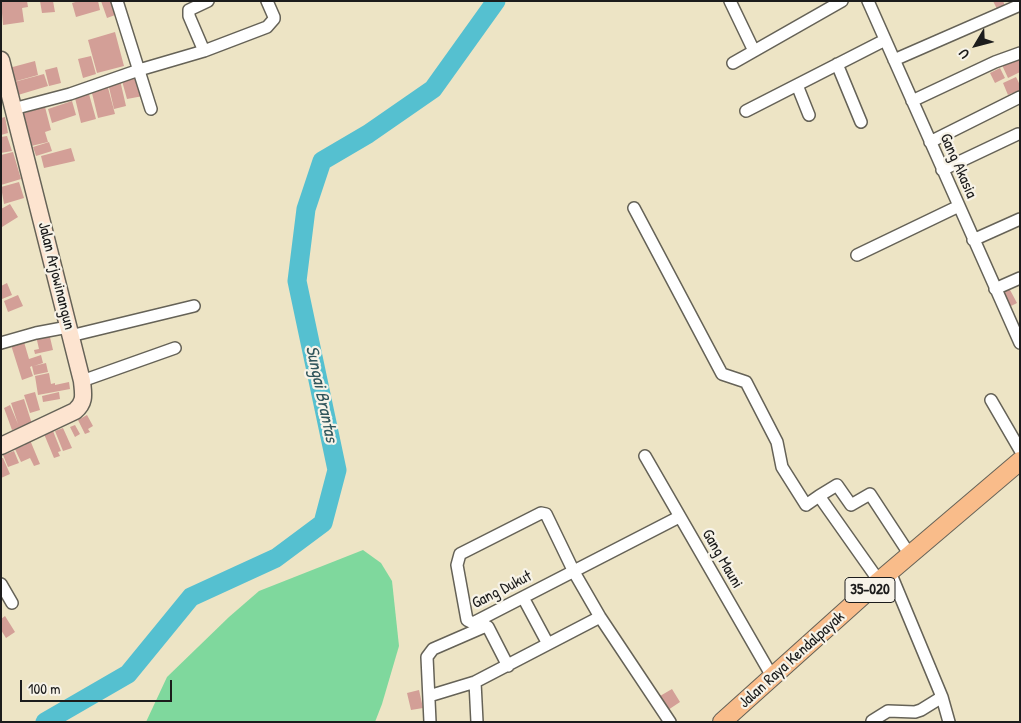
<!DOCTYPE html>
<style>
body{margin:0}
#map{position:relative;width:1021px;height:723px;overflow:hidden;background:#ede4c5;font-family:"Patrick Hand",sans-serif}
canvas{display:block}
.frame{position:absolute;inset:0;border:2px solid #1c1c1c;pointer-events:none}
.north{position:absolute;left:951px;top:20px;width:50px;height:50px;-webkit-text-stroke:4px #f7f3e8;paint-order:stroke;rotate:233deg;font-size:14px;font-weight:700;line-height:20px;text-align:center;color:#1c1c1c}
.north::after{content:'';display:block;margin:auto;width:18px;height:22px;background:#1c1c1c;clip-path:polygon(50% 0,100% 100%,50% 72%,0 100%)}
.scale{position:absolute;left:20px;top:680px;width:152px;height:22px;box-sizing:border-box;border:2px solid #1c1c1c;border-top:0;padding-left:6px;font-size:15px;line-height:18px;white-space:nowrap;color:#1c1c1c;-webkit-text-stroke:4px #f7f3e8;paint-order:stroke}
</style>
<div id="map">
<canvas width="1021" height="723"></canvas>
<div class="frame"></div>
<div class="north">U</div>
<div class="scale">100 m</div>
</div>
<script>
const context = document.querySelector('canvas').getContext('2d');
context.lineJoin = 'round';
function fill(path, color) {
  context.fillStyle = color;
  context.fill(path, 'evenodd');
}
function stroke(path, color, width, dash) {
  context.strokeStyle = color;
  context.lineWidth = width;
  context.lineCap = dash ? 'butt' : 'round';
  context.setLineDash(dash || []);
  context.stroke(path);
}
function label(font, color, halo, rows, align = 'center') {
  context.font = font + ' "Patrick Hand",sans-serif';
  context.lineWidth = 4.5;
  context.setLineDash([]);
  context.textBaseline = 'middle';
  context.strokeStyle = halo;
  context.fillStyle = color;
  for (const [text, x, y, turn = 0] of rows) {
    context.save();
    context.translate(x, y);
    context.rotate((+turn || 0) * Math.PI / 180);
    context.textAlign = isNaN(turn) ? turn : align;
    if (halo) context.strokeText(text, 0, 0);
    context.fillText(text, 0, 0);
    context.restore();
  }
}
fill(new Path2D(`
 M 363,550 L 381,563 L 392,581 L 399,646 L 382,704 L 375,722 L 146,722 L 167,677 L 229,617 L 259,591 Z`), '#7fd89d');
stroke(new Path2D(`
 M 45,722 L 128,674 L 191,597 L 276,558 L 323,523 L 337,470 L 297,281 L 306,209 L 322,161 L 368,134 L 433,89 L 496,1`), '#55c0d0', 19);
fill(new Path2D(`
 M 1,1 L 27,1 L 28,7 L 22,8 L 24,22 L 3,25 Z
 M 40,1 L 53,1 L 55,12 L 42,13 Z
 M 79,1 L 98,1 L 100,10 L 76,17 L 72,3 Z
 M 101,1 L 114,1 L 118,14 L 107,18 Z
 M 993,1 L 1003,1 L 1005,6 L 997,9 Z
 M 115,32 L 124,66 L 97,73 L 88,40 Z
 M 91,56 L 96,74 L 83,78 L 78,59 Z
 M 1020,57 L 1020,72 L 1008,78 L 1002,65 Z
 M 35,61 L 38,75 L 13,82 L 9,68 Z
 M 57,67 L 61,83 L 49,86 L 45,70 Z
 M 1000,68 L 1005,78 L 995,83 L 990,73 Z
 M 44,74 L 48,86 L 18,95 L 14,82 Z
 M 139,77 L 143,96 L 127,99 L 122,81 Z
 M 1016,77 L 1020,85 L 1020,93 L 1013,96 L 1012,93 L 1008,95 L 1003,83 Z
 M 120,80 L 126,106 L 114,109 L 108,83 Z
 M 107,84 L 115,114 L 98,118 L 91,89 Z
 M 89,94 L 96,119 L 81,123 L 75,98 Z
 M 72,101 L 76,115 L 52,123 L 48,109 Z
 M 45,107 L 51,130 L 45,132 L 48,142 L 27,147 L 18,115 Z
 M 5,117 L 8,133 L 1,135 L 1,118 Z
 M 7,136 L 12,151 L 1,153 L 1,137 Z
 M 49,142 L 52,151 L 36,156 L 33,147 Z
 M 71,148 L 75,161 L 44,168 L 41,156 Z
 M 13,152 L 21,179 L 1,185 L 1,155 Z
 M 19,182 L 24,198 L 4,204 L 1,187 Z
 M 10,204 L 18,217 L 2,227 L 1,209 Z
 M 7,283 L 12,295 L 2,299 L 1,286 Z
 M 1009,288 L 1017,303 L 1007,308 L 1000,292 Z
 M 18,295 L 23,306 L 8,312 L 4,301 Z
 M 49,333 L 53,350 L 35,354 L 34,350 L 39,349 L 36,336 Z
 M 24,342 L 29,359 L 41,355 L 43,363 L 34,366 L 46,363 L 48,372 L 34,375 L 32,366 L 30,367 L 33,376 L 22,380 L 11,345 Z
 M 49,373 L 51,384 L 55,383 L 55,385 L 69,382 L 70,389 L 38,395 L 35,376 Z
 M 35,392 L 40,410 L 30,413 L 24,395 Z
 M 59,392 L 60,399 L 43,402 L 42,396 Z
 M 24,399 L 32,424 L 12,430 L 4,408 L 10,405 L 18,424 L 11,403 Z
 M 87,415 L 93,426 L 88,429 L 90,432 L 85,434 L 78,420 Z
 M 75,425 L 80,434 L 75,437 L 70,427 Z
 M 63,428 L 72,448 L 63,451 L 55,431 Z
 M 53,431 L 61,451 L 58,452 L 60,456 L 54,458 L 44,434 Z
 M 30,440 L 40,464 L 34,466 L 30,458 L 21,462 L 15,449 L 25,445 L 23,443 Z
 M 14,451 L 19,463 L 8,467 L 3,455 Z
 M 1,458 L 3,458 L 10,474 L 1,478 Z
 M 5,616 L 15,632 L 6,638 L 1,630 L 1,619 Z
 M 672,689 L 680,702 L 668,710 L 660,696 Z
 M 419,690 L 423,708 L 411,710 L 407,693 Z`), '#d39f97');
const street = new Path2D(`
 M 117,1 L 151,109
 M 730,1 L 754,51
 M 868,1 L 1020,343
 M 204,51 L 189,16 L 189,10 L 208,1
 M 894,60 L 1020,5
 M 733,63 L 842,1
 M 837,64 L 861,122
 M 797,85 L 809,115
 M 912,101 L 995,62 L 1020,53
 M 13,109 L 70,94 L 139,70 L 204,51 L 267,27 L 274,19 L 274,17 L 267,1
 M 746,111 L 885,40
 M 930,142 L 1020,97
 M 942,170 L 1018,134
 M 634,208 L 722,374 L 746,382 L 777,442 L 782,467 L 806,505 L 819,496
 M 973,240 L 1020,219
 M 857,255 L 959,206
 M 995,289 L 1020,278
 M 70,336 L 194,306
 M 1,343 L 36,333 L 68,327
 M 82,381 L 175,348
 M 991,400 L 1020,450
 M 645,456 L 773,678
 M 890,572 L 942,697 L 949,722
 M 879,581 L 819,496 L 837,485 L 851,505 L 870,494 L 910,555
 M 1,584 L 12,603
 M 526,603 L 548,644
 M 475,682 L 477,722
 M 429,696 L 475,682 L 600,617
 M 872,721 L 888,711 L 915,712 L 921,710 L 942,697
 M 430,722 L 427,657 L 433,649 L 486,626 L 488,627 L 508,666
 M 670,722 L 600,617 L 574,572 L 546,514 L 541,513 L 460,554 L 457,565 L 467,620 L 473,623 L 679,517`);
const secondary = new Path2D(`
 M 1,60 L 82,381 C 83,393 86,402 75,411 L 1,446`);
const primary = new Path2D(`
 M 722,722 L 879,581 L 1020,461`);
stroke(street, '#656257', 14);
stroke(secondary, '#656257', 19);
stroke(primary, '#656257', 20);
stroke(street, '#fff', 11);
stroke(secondary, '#fde4d0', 16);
stroke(primary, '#f9bc8a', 18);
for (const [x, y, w] of [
 [870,590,50]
]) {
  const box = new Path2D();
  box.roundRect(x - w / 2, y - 12.5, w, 25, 4);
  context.fillStyle = '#f7f3e8';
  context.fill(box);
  stroke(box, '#1c1c1c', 1);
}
label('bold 15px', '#1c1c1c', null, [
 ["35-020",870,590]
]);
label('16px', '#1c1c1c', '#f7f3e8', [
 ["Gang Akasia",958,166,66],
 ["Jalan Arjowinangun",56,276,76],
 ["Gang Mauni",722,559,60],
 ["Gang Dukut",502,590,-27],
 ["Jalan Raya Kendalpayak",792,660,-42]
]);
label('italic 18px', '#30555b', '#f7f3e8', [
 ["Sungai Brantas",321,394,78]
]);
</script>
